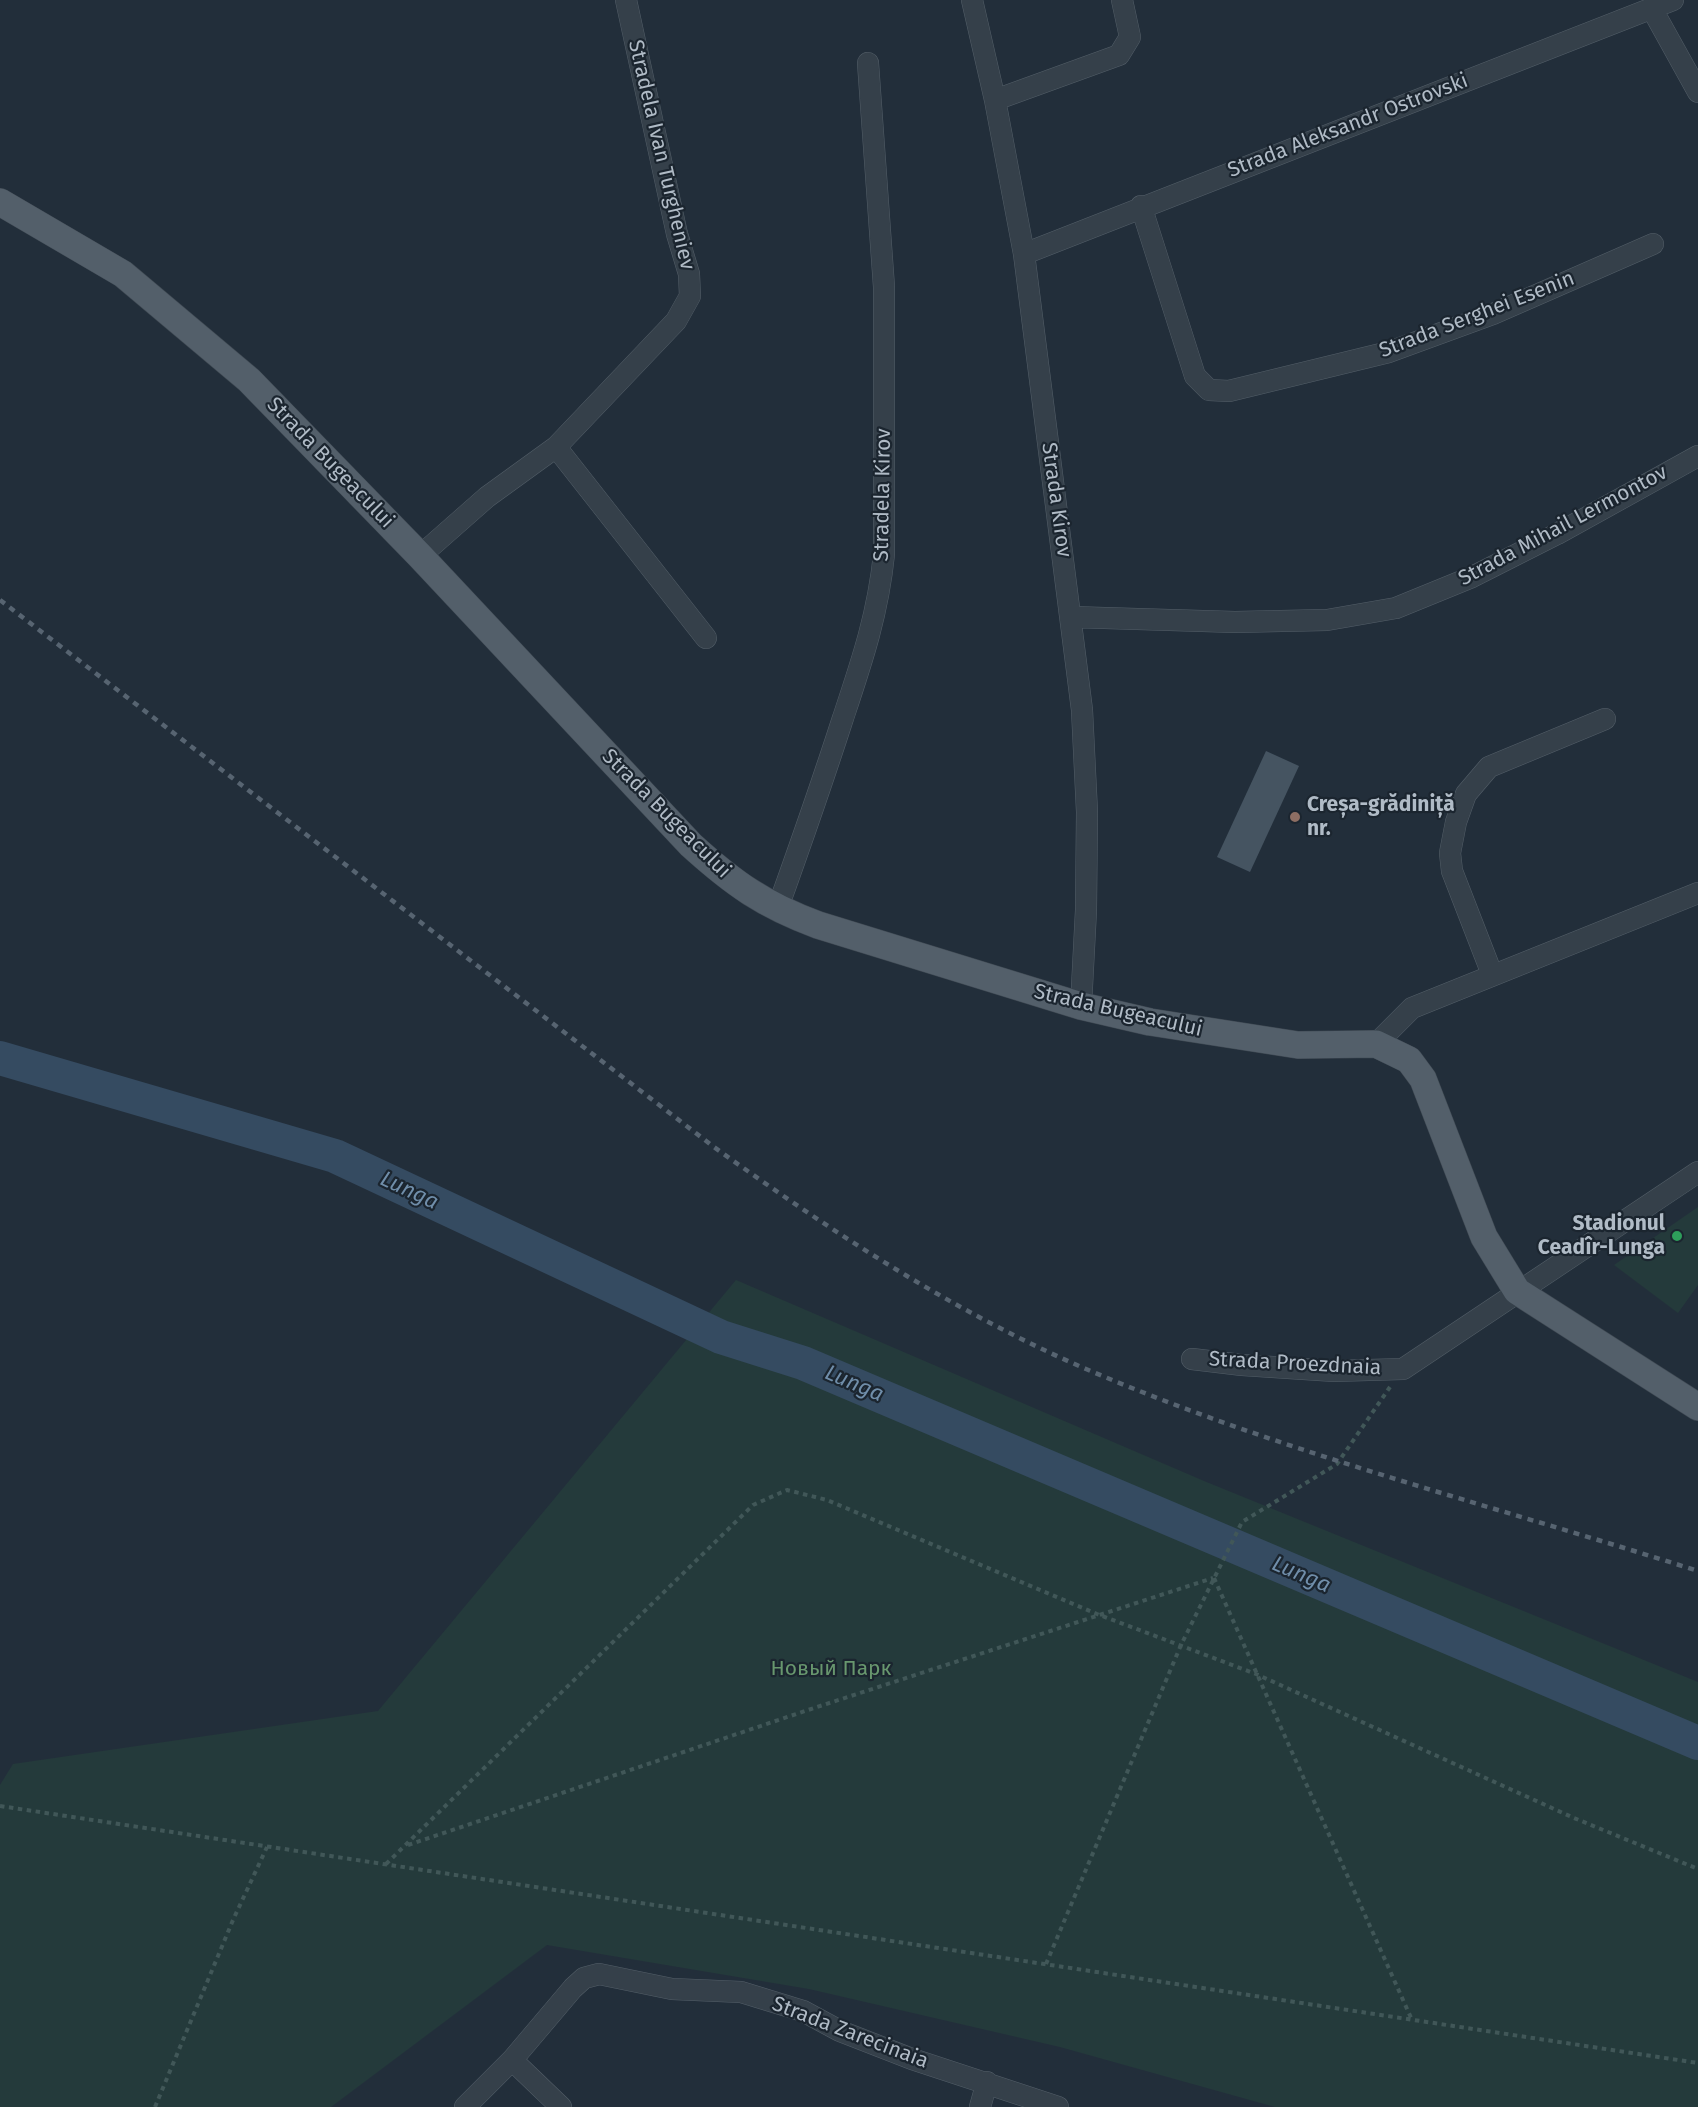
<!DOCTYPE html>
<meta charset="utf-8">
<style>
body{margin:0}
canvas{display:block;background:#222e3a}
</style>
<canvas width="1698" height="2107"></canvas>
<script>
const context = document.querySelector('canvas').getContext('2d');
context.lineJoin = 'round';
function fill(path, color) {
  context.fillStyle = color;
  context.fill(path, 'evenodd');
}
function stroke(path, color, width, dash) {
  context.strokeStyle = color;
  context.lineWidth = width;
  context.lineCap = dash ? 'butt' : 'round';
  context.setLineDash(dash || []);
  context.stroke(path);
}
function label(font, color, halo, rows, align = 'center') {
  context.font = font + ' "Fira Sans",sans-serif';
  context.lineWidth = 4.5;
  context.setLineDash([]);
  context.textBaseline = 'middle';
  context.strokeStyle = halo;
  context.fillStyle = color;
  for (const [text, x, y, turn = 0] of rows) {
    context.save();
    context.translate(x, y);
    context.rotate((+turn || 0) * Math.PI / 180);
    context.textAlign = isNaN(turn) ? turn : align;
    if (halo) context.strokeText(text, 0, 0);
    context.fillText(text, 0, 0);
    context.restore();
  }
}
fill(new Path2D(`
 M 1698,1207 L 1698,1285 L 1678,1313 L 1614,1265 Z
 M 736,1280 L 1204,1481 L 1698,1682 L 1698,2107 L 1275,2107 L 1060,2047 L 809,1989 L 547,1945 L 331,2107 L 0,2107 L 0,1785 L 13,1764 L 378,1711 Z`), '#243a3b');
stroke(new Path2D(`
 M 0,1058 L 335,1156 L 721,1337 L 803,1363 L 1698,1743`), '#354b61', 34);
fill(new Path2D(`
 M 1266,751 L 1299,766 L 1250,872 L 1217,857 Z`), '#455461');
const minor = new Path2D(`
 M 626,0 L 677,234 L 689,274 L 690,296 L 676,321 L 556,447 L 706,638
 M 972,0 L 995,100 L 1024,254 L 1082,710 L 1087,812 L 1086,910 L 1081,1006
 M 1652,9 L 1698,92
 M 995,100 L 1119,55 L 1130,37 L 1122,0
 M 1141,206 L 1195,376 L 1209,390 L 1229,391 L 1389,352 L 1493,314 L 1653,244
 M 1024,254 L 1673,0
 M 420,556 L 487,497 L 556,447
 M 1072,617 L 1235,622 L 1327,620 L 1396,608 L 1472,577 L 1557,534 L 1698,456
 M 777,910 C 800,846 822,783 843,718 C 862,661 878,614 884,554 L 884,287 L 868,63
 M 1492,974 L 1452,871 L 1450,853 L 1456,822 L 1466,794 L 1489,767 L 1605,719
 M 1376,1044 L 1412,1008 L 1698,893
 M 1192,1359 L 1242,1365 L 1334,1371 L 1403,1369 L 1698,1172
 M 512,2060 L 561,2107
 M 465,2107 L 512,2060 L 573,1988 L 584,1978 L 599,1974 L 672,1989 L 741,1992 L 803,2011 L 840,2031 L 912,2059 L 1058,2107
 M 980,2107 L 987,2082`);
const major = new Path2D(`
 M 0,202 L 123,274 L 249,380 L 420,556 L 691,845 C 734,884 764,905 818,925 L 1081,1006 L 1150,1022 L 1298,1045 L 1376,1044 L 1409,1060 L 1423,1079 L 1484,1237 L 1517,1291 L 1698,1407`);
stroke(minor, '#535e68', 22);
stroke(major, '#3f4953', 28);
stroke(new Path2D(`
 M 1214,1578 L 1412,2020
 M 0,1806 L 1698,2063
 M 408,1845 L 814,1708 L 1213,1578
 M 386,1864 L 753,1505 L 787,1490 L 827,1500 L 1097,1614 L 1256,1674 L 1574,1818 L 1698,1869
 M 1046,1964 L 1181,1645 L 1242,1522 L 1337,1464 L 1390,1387
 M 155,2107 L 233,1920 L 267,1847`), '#415758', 4, [4.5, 4.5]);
stroke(minor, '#35404a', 21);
stroke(major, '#535f6a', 27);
stroke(new Path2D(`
 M 0,600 L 714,1147 C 832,1232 952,1311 1086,1369 C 1282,1453 1495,1506 1698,1571`), '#576471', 4.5, [6, 6]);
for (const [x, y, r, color] of [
 [1295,817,6,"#8d6e63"],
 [1677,1236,6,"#2e9e5b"]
]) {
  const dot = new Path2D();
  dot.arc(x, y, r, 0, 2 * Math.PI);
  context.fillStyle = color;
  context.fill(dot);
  stroke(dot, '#1b252f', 2);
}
label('21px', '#b0bbc6', '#1b252f', [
 ["Strada Aleksandr Ostrovski",1348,126,-21],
 ["Stradela Ivan Turgheniev",661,155,77],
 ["Strada Serghei Esenin",1477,315,-21],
 ["Strada Bugeacului",330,463,46],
 ["Stradela Kirov",883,495,-89],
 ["Strada Kirov",1056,500,82],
 ["Strada Mihail Lermontov",1563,526,-28],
 ["Strada Bugeacului",666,814,45],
 ["Strada Bugeacului",1118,1011,13],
 ["Strada Proezdnaia",1295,1364,3],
 ["Strada Zarecinaia",850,2033,21]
]);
label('bold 21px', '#b0bbc6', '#1b252f', [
 ["Creșa-grădiniță",1307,805],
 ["nr.",1307,829],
 ["Stadionul",1665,1224,"right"],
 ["Ceadîr-Lunga",1665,1248,"right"]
], 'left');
label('21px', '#68976e', '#1b252f', [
 ["Новый Парк",831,1669]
]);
label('italic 22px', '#708eaa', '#1b252f', [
 ["Lunga",409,1191,25],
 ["Lunga",854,1384,23],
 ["Lunga",1301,1575,23]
]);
</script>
